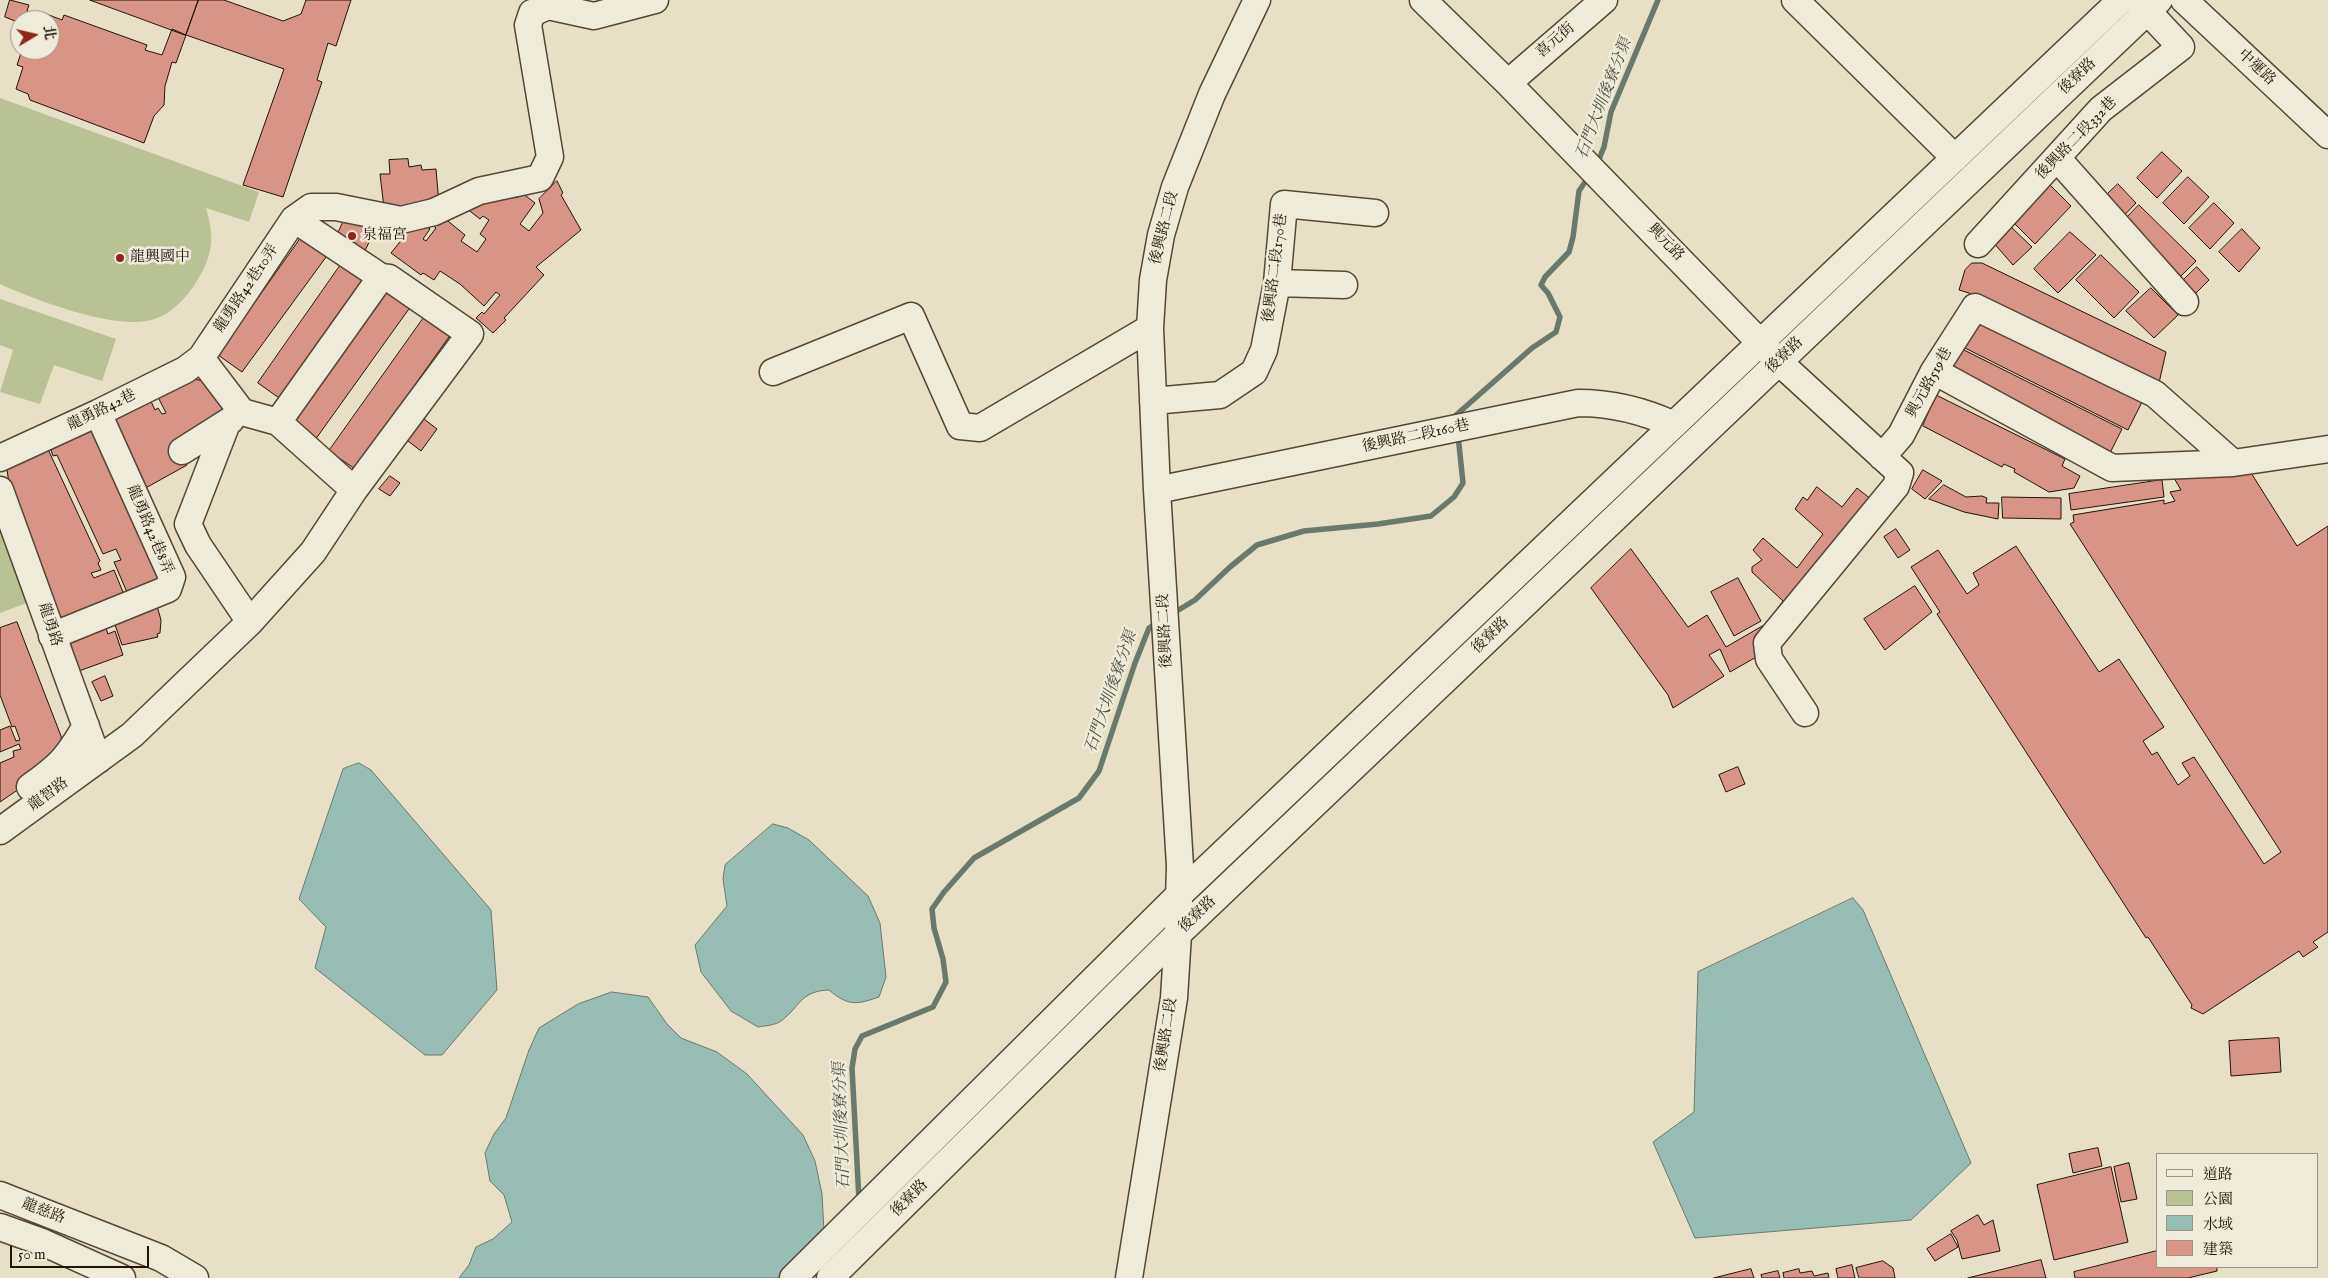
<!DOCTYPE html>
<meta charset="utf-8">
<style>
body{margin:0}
#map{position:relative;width:2328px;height:1278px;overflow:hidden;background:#e7e0c6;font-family:"IM FELL English","Noto Serif TC",serif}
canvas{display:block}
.legend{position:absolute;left:2156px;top:1153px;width:162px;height:115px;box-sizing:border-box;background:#efebda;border:1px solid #9e9485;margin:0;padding:6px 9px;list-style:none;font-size:15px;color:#241205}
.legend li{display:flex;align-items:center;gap:10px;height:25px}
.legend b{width:25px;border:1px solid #9e9485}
.north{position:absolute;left:10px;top:10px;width:50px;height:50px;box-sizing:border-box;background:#efebda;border:1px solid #9e9485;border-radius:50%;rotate:81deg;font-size:14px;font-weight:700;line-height:20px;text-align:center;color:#241205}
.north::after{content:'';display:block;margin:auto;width:18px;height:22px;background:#8f2418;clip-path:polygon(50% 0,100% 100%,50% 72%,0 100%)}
.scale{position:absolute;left:10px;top:1246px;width:139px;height:22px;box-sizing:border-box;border:2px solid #241205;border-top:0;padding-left:6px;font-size:15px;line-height:18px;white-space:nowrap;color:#241205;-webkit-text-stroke:4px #efebda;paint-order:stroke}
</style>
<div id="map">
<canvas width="2328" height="1278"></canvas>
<ul class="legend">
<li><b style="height:6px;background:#efebda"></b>道路</li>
<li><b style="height:14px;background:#b8c293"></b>公園</li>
<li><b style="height:14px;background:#97bdb4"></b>水域</li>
<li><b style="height:14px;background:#d89485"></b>建築</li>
</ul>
<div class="north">北</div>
<div class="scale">50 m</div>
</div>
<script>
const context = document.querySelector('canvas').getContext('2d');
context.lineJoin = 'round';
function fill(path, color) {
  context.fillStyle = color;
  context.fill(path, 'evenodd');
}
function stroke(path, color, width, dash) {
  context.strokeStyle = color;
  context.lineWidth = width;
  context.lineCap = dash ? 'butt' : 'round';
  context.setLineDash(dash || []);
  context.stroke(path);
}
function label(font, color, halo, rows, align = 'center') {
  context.font = font + ' "IM FELL English","Noto Serif TC",serif';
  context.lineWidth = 5;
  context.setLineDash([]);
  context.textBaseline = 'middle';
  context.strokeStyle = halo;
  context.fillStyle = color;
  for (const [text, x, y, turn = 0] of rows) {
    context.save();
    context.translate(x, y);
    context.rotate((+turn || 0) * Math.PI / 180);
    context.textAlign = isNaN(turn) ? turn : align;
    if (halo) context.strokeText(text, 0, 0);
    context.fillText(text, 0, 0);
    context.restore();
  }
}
fill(new Path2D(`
 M 0,98 L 259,192 L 249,222 L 206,208 C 215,239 213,256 195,284 C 186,298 172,313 155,319 C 119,332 35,300 0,284 Z
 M 0,299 L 116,339 L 102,381 L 54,365 L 40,404 L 0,392 L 13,350 L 0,345 Z
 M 0,520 L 32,601 L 0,613 Z`), '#b8c293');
const water = new Path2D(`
 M 359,763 L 371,770 L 491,910 L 497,990 L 442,1055 L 425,1055 L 315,968 L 326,927 L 299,899 L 343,769 Z
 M 773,824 L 788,828 L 809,840 L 868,896 L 880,923 L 886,977 L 879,997 C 856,1005 848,1006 829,990 C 800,991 800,1007 781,1021 C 776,1025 765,1026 758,1027 L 731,1011 L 701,972 L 695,945 L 727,906 L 723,879 L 725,865 Z
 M 1853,898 L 1863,910 L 1971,1163 L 1911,1220 L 1695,1238 L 1653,1142 L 1694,1112 L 1698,972 Z
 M 612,992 L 648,997 L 667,1024 L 681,1038 L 717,1052 L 747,1074 L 803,1135 L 815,1161 L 822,1194 L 824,1232 L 799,1278 L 459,1278 L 469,1265 L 476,1247 L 493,1239 L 512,1222 L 504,1195 L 490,1181 L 485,1153 L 494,1134 L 506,1118 L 529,1050 L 539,1028 L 578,1004 Z`);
fill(water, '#97bdb4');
stroke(water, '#69796e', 1);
stroke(new Path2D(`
 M 1597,164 L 1604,147 L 1611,112 L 1658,0
 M 1456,421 L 1455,416 L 1532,348 L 1556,332 L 1560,317 L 1548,293 L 1541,285 L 1545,277 L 1569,252 L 1573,237 L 1579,191 L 1589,176
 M 1172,614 L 1195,600 L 1230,567 L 1257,545 L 1304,531 L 1378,524 L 1431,516 L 1454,497 L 1463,483 L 1458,435
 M 859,1200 L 852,1068 L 855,1049 L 862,1036 L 933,1007 L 946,982 L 943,959 L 934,928 L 932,909 L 944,892 L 974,858 L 1079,798 L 1099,771 L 1135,663 L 1149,628 L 1158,623`), '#69796e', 5.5);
const building = new Path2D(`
 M 10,0 L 29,5 L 27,11 L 43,17 L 44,13 L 62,20 L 64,15 L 147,45 L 145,50 L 162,55 L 172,29 L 186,35 L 176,63 L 172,62 L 165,86 L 164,105 L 154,116 L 144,143 L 30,100 L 28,94 L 16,89 L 23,67 L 17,65 L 22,50 L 50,50 L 50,20 L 20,20 L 20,23 L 5,17 Z
 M 90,0 L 198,0 L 186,35 Z
 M 199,0 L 224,0 L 283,21 L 301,14 L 306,0 L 351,0 L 336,46 L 328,43 L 317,80 L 322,82 L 283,197 L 243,185 L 284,69 L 186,35 Z
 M 2162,152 L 2182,171 L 2157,198 L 2137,178 Z
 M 408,159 L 409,167 L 421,165 L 422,170 L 436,169 L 439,204 L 384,208 L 380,174 L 390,174 L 389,160 Z
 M 2188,177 L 2209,197 L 2184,224 L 2163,203 Z
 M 557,181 L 563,193 L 561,195 L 581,230 L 536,267 L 544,275 L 504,318 L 506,320 L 493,333 L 476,318 L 482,312 L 484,314 L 500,295 L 496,292 L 484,306 L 460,284 L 440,271 L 434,280 L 423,273 L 421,275 L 391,253 L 403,238 L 395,231 L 418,220 L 430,229 L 423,239 L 426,241 L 436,228 L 425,220 L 443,217 L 465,235 L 461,241 L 477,252 L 486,239 L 480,234 L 489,220 L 483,216 L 480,219 L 466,208 L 506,189 L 517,198 L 522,193 L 535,203 L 520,224 L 529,231 L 543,213 L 539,199 Z
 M 2049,184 L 2071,206 L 2035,244 L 2012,221 Z
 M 2118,184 L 2136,203 L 2113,227 L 2093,208 Z
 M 2214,203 L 2234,223 L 2210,249 L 2189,228 Z
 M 2139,205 L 2196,261 L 2172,285 L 2116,229 Z
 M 344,220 L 368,228 L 365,235 L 371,238 L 363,255 L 336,238 Z
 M 2009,225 L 2032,247 L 2013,265 L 1992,241 Z
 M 2242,229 L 2260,248 L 2239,272 L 2219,252 Z
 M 2070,232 L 2096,255 L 2058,293 L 2034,269 Z
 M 303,235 L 329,253 L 242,372 L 218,355 Z
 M 2101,255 L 2139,292 L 2114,318 L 2076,280 Z
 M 342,263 L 367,281 L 282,400 L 258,383 Z
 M 1972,263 L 1982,263 L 2166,352 L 2159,383 L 2126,372 L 1969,293 L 1959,290 L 1965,270 Z
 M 2197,267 L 2209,280 L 2186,303 L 2173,290 Z
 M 391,281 L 416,299 L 315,440 L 290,423 Z
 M 2151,288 L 2178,315 L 2154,338 L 2126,311 Z
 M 430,309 L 456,327 L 355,469 L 329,451 Z
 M 1977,315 L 2142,402 L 2128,430 L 1961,346 Z
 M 1960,348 L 2122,429 L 2107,459 L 1944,379 Z
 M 186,378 L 205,381 L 228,418 L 177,444 L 187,465 L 142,490 L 108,416 L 149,397 L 155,410 L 158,408 L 162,414 L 166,413 L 156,393 Z
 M 1936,395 L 2065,459 L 2062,466 L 2080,476 L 2074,488 L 2049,492 L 2014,472 L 2015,469 L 2004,464 L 2002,467 L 1923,426 Z
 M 424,419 L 437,429 L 421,451 L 408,441 Z
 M 93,423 L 164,581 L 129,597 L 114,562 L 121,560 L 116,549 L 103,554 L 57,455 L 53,456 L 49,444 Z
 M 46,445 L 100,561 L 98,563 L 101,570 L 91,573 L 94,578 L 114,570 L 125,597 L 61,619 L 9,484 L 7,469 Z
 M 2248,468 L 2297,546 L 2328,526 L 2328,932 L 2313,942 L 2318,947 L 2303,957 L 2299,951 L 2203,1014 L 2191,1008 L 2192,1005 L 2148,937 L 2146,938 L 1937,614 L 1940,612 L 1911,567 L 1938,550 L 1967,594 L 1979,585 L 1973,573 L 2016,546 L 2099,672 L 2119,659 L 2164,727 L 2143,741 L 2152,755 L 2157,752 L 2178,785 L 2190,776 L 2182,763 L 2194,757 L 2264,864 L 2281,852 L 2070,524 L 2074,522 L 2073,515 L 2164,500 L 2164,504 L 2175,501 L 2170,492 L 2181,490 L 2174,478 Z
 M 1923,470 L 1942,481 L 1925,499 L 1912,489 Z
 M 390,476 L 400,483 L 390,496 L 379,489 Z
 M 2162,480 L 2164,497 L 2071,510 L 2069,494 Z
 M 1944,485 L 1966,497 L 1982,496 L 1987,498 L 1986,503 L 1999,503 L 1998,519 L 1964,512 L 1929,499 Z
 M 1817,487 L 1842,507 L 1857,488 L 1872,500 L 1782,611 L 1778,608 L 1783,601 L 1752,572 L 1752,567 L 1762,560 L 1753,550 L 1763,538 L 1797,568 L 1823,534 L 1795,509 L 1803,497 L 1807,500 Z
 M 2002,497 L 2061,498 L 2061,519 L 2003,518 Z
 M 1896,529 L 1910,550 L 1898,558 L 1884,537 Z
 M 1631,549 L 1688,627 L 1707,615 L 1726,647 L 1764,625 L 1768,634 L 1758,656 L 1730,672 L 1720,649 L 1709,655 L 1724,676 L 1673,708 L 1668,695 L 1591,588 Z
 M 1738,578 L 1761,621 L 1734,636 L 1711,592 Z
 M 1915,586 L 1932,612 L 1885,650 L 1864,619 Z
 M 157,606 L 161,620 L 160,633 L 157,634 L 158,637 L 122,645 L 113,619 Z
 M 17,622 L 61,736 L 62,748 L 51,767 L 0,802 L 0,763 L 14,757 L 13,751 L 21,749 L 19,744 L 0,752 L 0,730 L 10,726 L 16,741 L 20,740 L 15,726 L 12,727 L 0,695 L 0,628 Z
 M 104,622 L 108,634 L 115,631 L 123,655 L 79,671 L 68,636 Z
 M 105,676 L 113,696 L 101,701 L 92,682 Z
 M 1738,767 L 1745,784 L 1726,792 L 1719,775 Z
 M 2279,1038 L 2281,1072 L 2231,1076 L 2229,1041 Z
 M 2098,1148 L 2102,1166 L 2073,1173 L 2069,1154 Z
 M 2129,1163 L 2137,1199 L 2121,1202 L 2114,1167 Z
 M 2111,1167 L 2128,1242 L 2054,1260 L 2037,1185 Z
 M 1978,1215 L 1984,1225 L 1993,1220 L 2000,1251 L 1962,1259 L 1957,1240 L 1951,1231 Z
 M 1951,1234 L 1958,1247 L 1935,1261 L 1927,1249 Z
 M 2157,1251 L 2157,1267 L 2217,1267 L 2217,1271 L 2188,1278 L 2075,1278 L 2074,1272 Z
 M 2041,1260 L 2046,1278 L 1968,1278 Z
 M 1883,1261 L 1893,1268 L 1895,1278 L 1859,1278 L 1856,1268 Z
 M 1852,1265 L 1855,1278 L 1838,1278 L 1836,1269 Z
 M 1751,1269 L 1754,1278 L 1714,1278 Z
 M 1799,1269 L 1800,1273 L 1812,1271 L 1814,1276 L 1828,1273 L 1829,1278 L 1784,1278 L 1783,1273 Z
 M 1778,1271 L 1780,1278 L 1762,1278 L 1761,1275 Z`);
fill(building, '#d89485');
stroke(building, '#241205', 1);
const minor = new Path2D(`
 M 1423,0 L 1508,83 L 1779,362 L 1900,473 L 1896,486 L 1767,643 L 1769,659 L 1805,713
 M 1795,0 L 1955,158
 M 2184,0 L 2328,135
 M 1508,83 L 1604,0
 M 2057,158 L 2185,302
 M 1978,244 L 2101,109 L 2181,47 L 2137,0
 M 1277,283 L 1344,285
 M 201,358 L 242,412 L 278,422 L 354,490
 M 1934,371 L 2112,468 L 2233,463
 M 773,372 L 911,316 L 960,426 L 980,428 L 1150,328
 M 1153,401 L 1220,395 L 1254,372 L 1264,350 L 1277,283 L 1284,204 L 1375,213
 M 278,422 L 381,277
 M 227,423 L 188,524 L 198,545 L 250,622
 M 182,451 L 231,420
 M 1882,457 L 1901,435 L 1934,371 L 1975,307 L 2155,394 L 2233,463 L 2328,449
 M 0,458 L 98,413 L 185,370 L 201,358 L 294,219 L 311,207 L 336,207 L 401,220 L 434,212 L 479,191 L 540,178 L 550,157 L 528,25 L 532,13 L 548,6 L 594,16 L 655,0
 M 0,490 L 98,760
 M 1157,490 L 1578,403 C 1610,403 1644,411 1674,425
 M 52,636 L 168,589 L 172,577 L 98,413
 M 30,787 C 60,766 67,758 86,726
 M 0,831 L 132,735 L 250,622 L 313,552 L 354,490 L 470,334 L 389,278 L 381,277 L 294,219
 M 0,1195 L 161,1258 L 195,1278
 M 0,1227 L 42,1242 L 122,1278
 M 793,1278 L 1179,895 L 2121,0
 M 830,1278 L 1178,934 L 2159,0
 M 1129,1278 L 1174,998 L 1178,934 L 1180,866 L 1157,490 L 1150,328 L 1153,280 L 1161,235 L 1175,187 L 1212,94 L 1257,0`);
stroke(minor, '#554635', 29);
stroke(minor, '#efebda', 26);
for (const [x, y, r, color] of [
 [352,236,5,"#8f2418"],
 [120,258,5,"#8f2418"]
]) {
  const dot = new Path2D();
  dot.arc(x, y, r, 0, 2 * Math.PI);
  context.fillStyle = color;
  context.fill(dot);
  stroke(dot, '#efebda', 2);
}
label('15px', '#241205', '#efebda', [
 ["喜元街",1556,41,-41],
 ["中運路",2256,68,43],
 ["後寮路",2078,77,-44],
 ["後興路二段332巷",2077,139,-46],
 ["後興路二段",1165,228,-76],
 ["興元路",1665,243,46],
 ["後興路二段170巷",1276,268,-83],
 ["龍勇路42巷10弄",247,289,-56],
 ["後寮路",1785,356,-44],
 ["興元路519巷",1930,383,-61],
 ["龍勇路42巷",102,411,-26],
 ["後興路二段160巷",1416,437,-12],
 ["龍勇路42巷8弄",149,530,67],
 ["龍勇路",49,625,72],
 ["後興路二段",1166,631,-93],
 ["後寮路",1491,636,-44],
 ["龍智路",49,795,-36],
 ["後寮路",1198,915,-44],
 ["後興路二段",1167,1035,-81],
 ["後寮路",910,1199,-45],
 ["龍慈路",43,1212,21]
]);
label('15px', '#241205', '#efebda', [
 ["泉福宮",362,236],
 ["龍興國中",130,258]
], 'left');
label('italic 16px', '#4c4e42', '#efebda', [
 ["石門大圳後寮分渠",1605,99,-69],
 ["石門大圳後寮分渠",1112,692,-71],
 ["石門大圳後寮分渠",843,1126,-92]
]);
</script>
